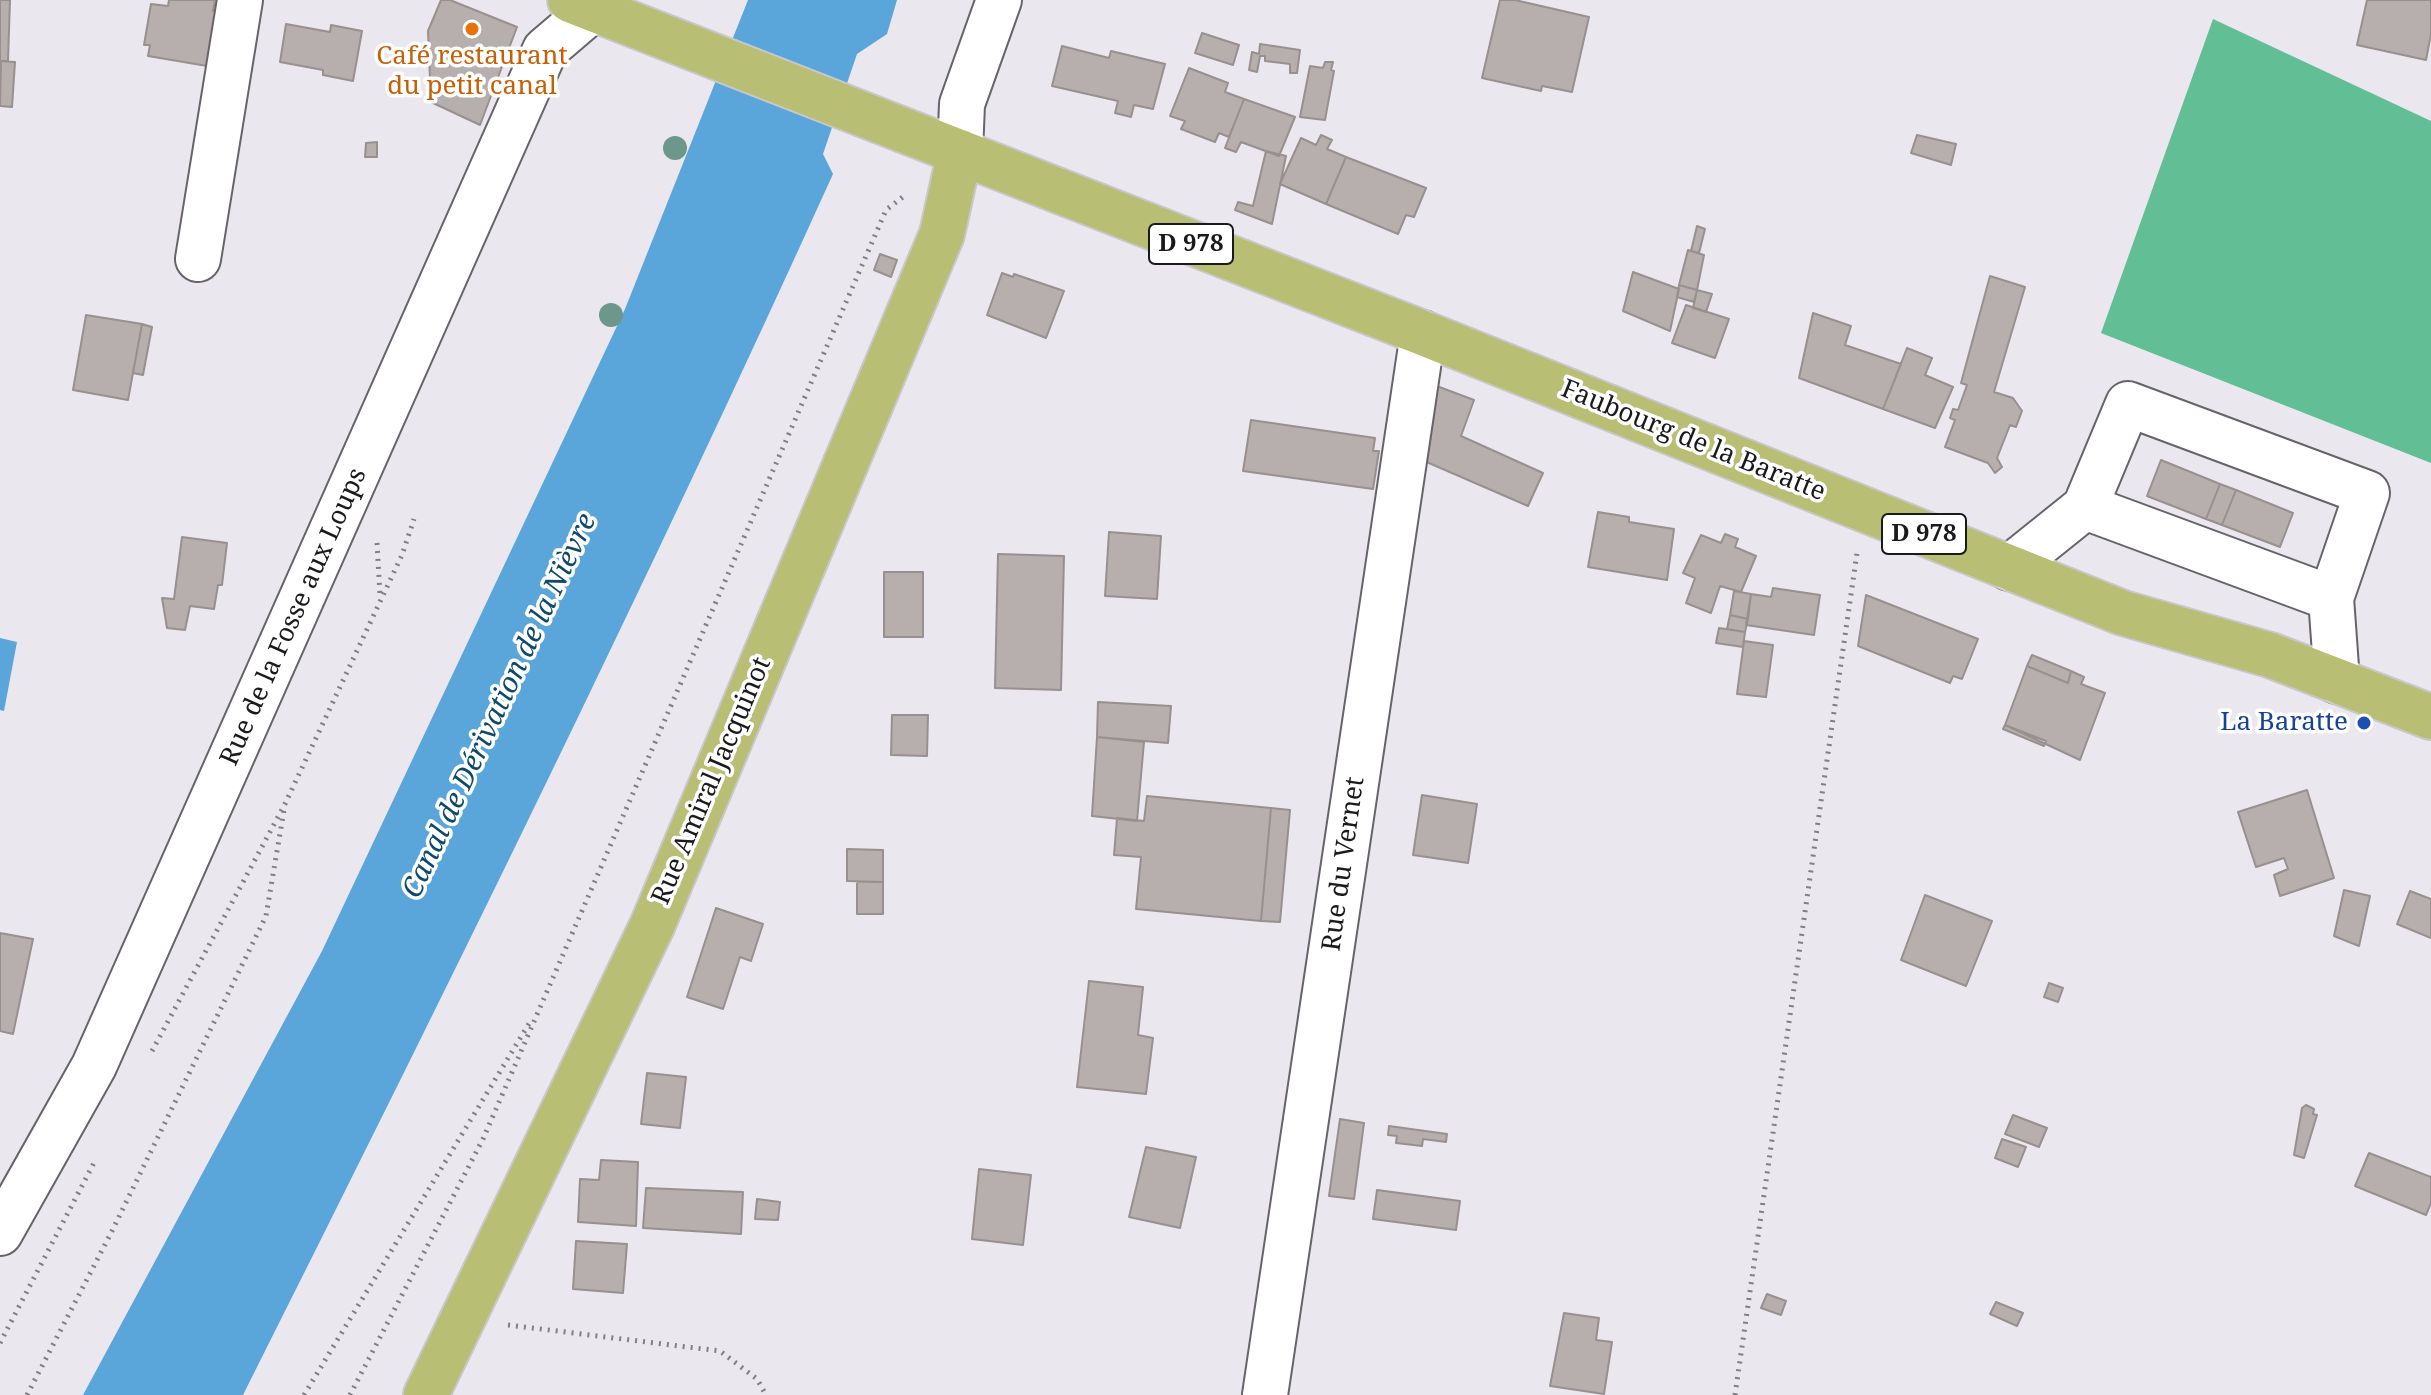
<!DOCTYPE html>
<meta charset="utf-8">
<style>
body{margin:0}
canvas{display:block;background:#eae7ef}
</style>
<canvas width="2431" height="1395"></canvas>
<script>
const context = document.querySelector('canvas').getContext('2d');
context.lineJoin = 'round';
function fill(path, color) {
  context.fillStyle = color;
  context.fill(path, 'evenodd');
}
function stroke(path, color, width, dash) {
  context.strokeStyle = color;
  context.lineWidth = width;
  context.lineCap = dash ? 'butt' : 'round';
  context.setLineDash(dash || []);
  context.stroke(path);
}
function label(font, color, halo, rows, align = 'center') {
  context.font = font + ' "Noto Serif",serif';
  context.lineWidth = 7;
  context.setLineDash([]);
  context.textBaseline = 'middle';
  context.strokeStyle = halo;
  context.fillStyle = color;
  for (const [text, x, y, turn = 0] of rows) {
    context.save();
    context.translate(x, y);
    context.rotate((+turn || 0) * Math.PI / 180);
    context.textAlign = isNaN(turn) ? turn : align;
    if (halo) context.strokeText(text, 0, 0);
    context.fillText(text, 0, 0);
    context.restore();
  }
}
fill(new Path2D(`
 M 2213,19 L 2431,121 L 2431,463 L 2101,333 Z`), '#62be95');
fill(new Path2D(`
 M 748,0 L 897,0 L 887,34 L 857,54 L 823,154 L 833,174 C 646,586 446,991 243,1395 L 83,1395 L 322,951 L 625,309 Z
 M 0,638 L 17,642 L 4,711 L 0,710 Z`), '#5aa6da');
const building = new Path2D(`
 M 0,0 L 10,0 L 8,61 L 0,61 Z
 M 169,0 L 215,0 L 213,11 L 223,12 L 213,67 L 148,56 L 150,45 L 144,45 L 151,4 L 168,6 Z
 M 441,0 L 450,0 L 517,27 L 480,125 L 431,102 L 428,31 Z
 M 1500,0 L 1515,0 L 1589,17 L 1572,92 L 1542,86 L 1541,91 L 1482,78 Z
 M 2367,0 L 2431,0 L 2431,34 L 2426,60 L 2357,45 Z
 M 286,24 L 330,32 L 331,25 L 362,31 L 353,81 L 323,75 L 323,70 L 280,62 Z
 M 1202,33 L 1239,45 L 1233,65 L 1195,53 Z
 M 1260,44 L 1300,50 L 1297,73 L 1290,73 L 1290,64 L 1265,61 L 1265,56 L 1260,56 L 1257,72 L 1249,70 L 1252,52 L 1259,54 Z
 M 1062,46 L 1109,58 L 1111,51 L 1165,64 L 1153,109 L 1134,105 L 1131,117 L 1115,113 L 1118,101 L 1052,86 Z
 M 1,61 L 15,62 L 12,107 L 0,106 Z
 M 1325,62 L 1333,62 L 1331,70 L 1334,71 L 1325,120 L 1300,117 L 1310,66 L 1323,68 Z
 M 1189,68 L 1228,83 L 1225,92 L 1244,99 L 1229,137 L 1219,133 L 1215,142 L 1181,129 L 1185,121 L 1170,116 Z
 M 1244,99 L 1295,117 L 1279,156 L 1241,142 L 1236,152 L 1225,148 Z
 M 1321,135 L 1332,140 L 1327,149 L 1346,157 L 1326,204 L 1280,184 L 1301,138 L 1316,145 Z
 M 1917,135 L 1956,144 L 1951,165 L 1911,153 Z
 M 377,142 L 377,157 L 365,157 L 366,143 Z
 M 1266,151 L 1286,156 L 1272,224 L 1235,210 L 1238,202 L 1253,206 Z
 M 1346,157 L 1426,188 L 1414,217 L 1406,215 L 1398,234 L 1326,204 Z
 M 1697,226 L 1705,229 L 1699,253 L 1691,251 Z
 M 1688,250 L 1704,255 L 1697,290 L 1679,285 Z
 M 880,254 L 897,260 L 891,277 L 874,270 Z
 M 1633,272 L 1679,289 L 1670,331 L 1623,311 Z
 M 1002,273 L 1013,277 L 1014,274 L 1064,291 L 1046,338 L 987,315 Z
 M 1990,276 L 2025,287 L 1994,392 L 2013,398 L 2022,411 L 2016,427 L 2010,425 L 1997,458 L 2002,467 L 1995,473 L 1988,463 L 1945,447 L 1955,420 L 1950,418 L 1953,409 L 1958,410 L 1967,385 L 1961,383 Z
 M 1679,285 L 1697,290 L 1694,302 L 1677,297 Z
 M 1697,290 L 1712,294 L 1706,312 L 1693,308 Z
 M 1686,305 L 1729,319 L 1715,358 L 1672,343 Z
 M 1813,313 L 1851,326 L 1845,345 L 1901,364 L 1883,409 L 1799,378 Z
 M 86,315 L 142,324 L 128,400 L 73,390 Z
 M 142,324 L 152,327 L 143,375 L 133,373 Z
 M 1907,348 L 1932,358 L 1925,375 L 1953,387 L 1935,428 L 1883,409 Z
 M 1434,385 L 1474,400 L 1461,436 L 1543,473 L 1528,506 L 1422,460 Z
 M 1251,420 L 1375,438 L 1373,451 L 1379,451 L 1373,489 L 1243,471 Z
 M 2161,460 L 2220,484 L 2206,519 L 2147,496 Z
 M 2220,484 L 2236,490 L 2222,525 L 2206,519 Z
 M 2236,490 L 2293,513 L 2280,547 L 2222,525 Z
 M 1598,512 L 1629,517 L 1629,522 L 1674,529 L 1667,580 L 1588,567 Z
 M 1109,532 L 1161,536 L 1157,599 L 1105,596 Z
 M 1725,534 L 1738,539 L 1735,547 L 1756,556 L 1741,592 L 1720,586 L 1711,613 L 1686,603 L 1695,578 L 1683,573 L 1701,535 L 1721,543 Z
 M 182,537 L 227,543 L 222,585 L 218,585 L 214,609 L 190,606 L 185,630 L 167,628 L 162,598 L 174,599 Z
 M 998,554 L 1064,556 L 1061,690 L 995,688 Z
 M 884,572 L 923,572 L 923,637 L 884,637 Z
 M 1773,588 L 1820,595 L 1814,635 L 1746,625 L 1751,594 L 1771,597 Z
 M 1734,591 L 1751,594 L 1748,619 L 1730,615 Z
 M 1866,595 L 1978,639 L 1962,679 L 1953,676 L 1950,683 L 1858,646 Z
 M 1730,615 L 1748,619 L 1745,632 L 1727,629 Z
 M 1719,628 L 1745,632 L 1743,647 L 1716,643 Z
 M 1744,641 L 1773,645 L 1766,697 L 1737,694 Z
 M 2032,655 L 2071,671 L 2068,683 L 2027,666 Z
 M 2027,666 L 2068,683 L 2071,671 L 2084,677 L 2081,684 L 2105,693 L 2080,760 L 2005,725 Z
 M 1098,702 L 1171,706 L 1168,743 L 1097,737 Z
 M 892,715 L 928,715 L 927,756 L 891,755 Z
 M 2005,725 L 2046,741 L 2044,746 L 2003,729 Z
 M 1097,737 L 1144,742 L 1137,821 L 1092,816 Z
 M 2307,790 L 2334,878 L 2280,896 L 2274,875 L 2288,869 L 2284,858 L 2256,867 L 2238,812 Z
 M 1422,795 L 1477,804 L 1468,863 L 1413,855 Z
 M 1147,796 L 1271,808 L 1261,921 L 1136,909 L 1141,857 L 1114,855 L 1117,818 L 1144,821 Z
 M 1271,808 L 1290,810 L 1280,922 L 1261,921 Z
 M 847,849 L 883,850 L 883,882 L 847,881 Z
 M 857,882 L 883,882 L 883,914 L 857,914 Z
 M 2344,890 L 2370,896 L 2359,946 L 2334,936 Z
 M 2410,891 L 2431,899 L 2431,938 L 2397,924 Z
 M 1925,895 L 1992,921 L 1966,986 L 1901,960 Z
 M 716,908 L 763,924 L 751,961 L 740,957 L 723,1009 L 687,997 Z
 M 0,933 L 33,939 L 13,1034 L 0,1031 Z
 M 1089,981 L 1143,987 L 1138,1035 L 1153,1038 L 1146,1094 L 1077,1087 Z
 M 2049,983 L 2063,988 L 2058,1002 L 2044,997 Z
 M 647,1073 L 686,1077 L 680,1128 L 641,1124 Z
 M 2306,1105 L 2314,1109 L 2313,1114 L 2317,1115 L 2304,1158 L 2294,1155 L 2302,1108 Z
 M 2013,1115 L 2047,1128 L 2039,1147 L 2005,1134 Z
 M 1340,1119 L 1364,1123 L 1354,1199 L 1329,1196 Z
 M 1389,1126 L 1447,1134 L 1446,1142 L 1423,1139 L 1422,1146 L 1396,1143 L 1397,1136 L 1388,1135 Z
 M 2002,1139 L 2026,1147 L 2018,1167 L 1995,1158 Z
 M 1146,1147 L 1196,1157 L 1180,1228 L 1129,1217 Z
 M 2369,1153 L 2431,1177 L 2431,1203 L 2426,1215 L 2355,1186 Z
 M 601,1160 L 638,1162 L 636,1226 L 578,1222 L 580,1179 L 599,1180 Z
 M 979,1169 L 1031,1175 L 1023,1245 L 972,1239 Z
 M 646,1188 L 743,1192 L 741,1234 L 643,1228 Z
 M 1377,1190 L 1460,1201 L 1456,1230 L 1373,1219 Z
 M 757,1199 L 780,1202 L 778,1220 L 755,1219 Z
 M 576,1241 L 627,1244 L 623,1293 L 573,1289 Z
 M 1767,1294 L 1786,1301 L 1781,1315 L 1761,1308 Z
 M 1996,1302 L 2023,1313 L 2017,1326 L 1990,1314 Z
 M 1564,1313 L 1599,1318 L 1596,1340 L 1612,1342 L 1604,1394 L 1550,1386 Z`);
fill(building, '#b7aeae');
stroke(building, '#98908f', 2);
const minor = new Path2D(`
 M 960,152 L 962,104 L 999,0
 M 198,259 L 240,0
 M 2085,507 L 2128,404 L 2367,493 L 2331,598
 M 2009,568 L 2085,507 L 2331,598 L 2337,681
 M 0,1233 L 94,1066 L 545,50 L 593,9 L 597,0
 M 1265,1395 L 1423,333`);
const major = new Path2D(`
 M 570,0 L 1423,333 L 2123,613 L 2270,655 L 2431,717
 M 426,1395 L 652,926 L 942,234 L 960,152`);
stroke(minor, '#666369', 48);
stroke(major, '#c8c8c9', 48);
stroke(new Path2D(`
 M 377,543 L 380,595
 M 152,1051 L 285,804 L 402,555 L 414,519
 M 508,1325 L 720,1351 L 757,1379 L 766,1395
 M 0,1343 L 96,1159
 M 27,1395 L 112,1231 L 266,916 L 284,810
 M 304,1395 L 530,1022
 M 350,1395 L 483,1139 L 886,210 L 904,196
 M 1735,1395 L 1857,553`), '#817f85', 5, [2, 6]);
stroke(minor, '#fff', 44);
stroke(major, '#b8be74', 44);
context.fillStyle = '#6e978b';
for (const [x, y] of [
 [675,148],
 [611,315]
]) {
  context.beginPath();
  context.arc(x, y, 12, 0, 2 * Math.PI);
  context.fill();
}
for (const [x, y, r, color] of [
 [472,29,8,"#e8710a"],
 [2364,723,8,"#1a4fb4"]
]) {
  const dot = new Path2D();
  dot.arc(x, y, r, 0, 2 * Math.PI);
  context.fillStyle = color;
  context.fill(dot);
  stroke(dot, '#fff', 3);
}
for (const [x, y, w] of [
 [1191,244,84],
 [1924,534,84]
]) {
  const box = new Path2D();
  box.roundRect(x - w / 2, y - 20, w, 40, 6);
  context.fillStyle = '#fff';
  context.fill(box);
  stroke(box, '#1a191c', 2);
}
label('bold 24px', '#1a191c', null, [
 ["D 978",1191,244],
 ["D 978",1924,534]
]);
label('26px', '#c56008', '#fff', [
 ["Café restaurant",472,57],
 ["du petit canal",472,87]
]);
label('26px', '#1a191c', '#fff', [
 ["Faubourg de la Baratte",1693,441,22],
 ["Rue de la Fosse aux Loups",294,617,-66],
 ["Rue Amiral Jacquinot",712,781,-67],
 ["Rue du Vernet",1344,864,-82]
]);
label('26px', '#164399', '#fff', [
 ["La Baratte",2348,723]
], 'right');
label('italic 28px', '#0e496c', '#fff', [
 ["Canal de Dérivation de la Nièvre",500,706,-65]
]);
</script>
